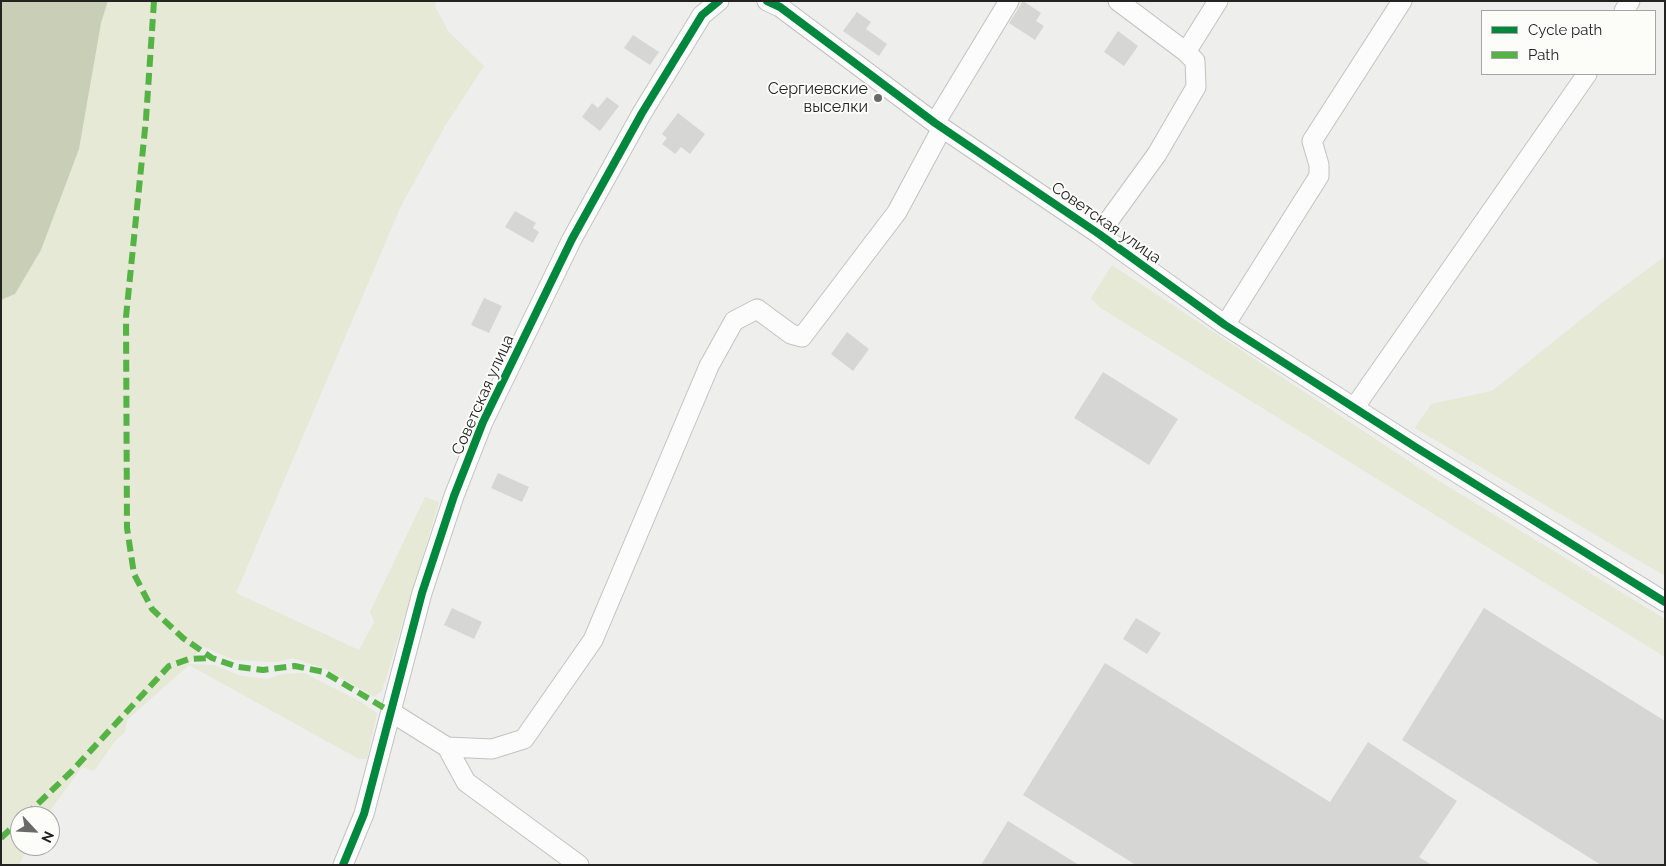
<!DOCTYPE html>
<meta charset="utf-8">
<style>
body{margin:0}
#map{position:relative;width:1666px;height:866px;overflow:hidden;background:#eeeeed;font-family:Raleway,sans-serif}
canvas{display:block}
.frame{position:absolute;inset:0;border:2px solid #232322;pointer-events:none}
.legend{position:absolute;left:1481px;top:10px;width:175px;height:65px;box-sizing:border-box;background:#fcfdf9;border:1px solid #a5a6a3;margin:0;padding:6px 9px;list-style:none;font-size:15px;color:#232322}
.legend li{display:flex;align-items:center;gap:10px;height:25px}
.legend b{width:25px;border:1px solid #a5a6a3}
.north{position:absolute;left:10px;top:806px;width:50px;height:50px;box-sizing:border-box;background:#fcfdf9;border:1px solid #a5a6a3;border-radius:50%;rotate:115deg;font-size:14px;font-weight:700;line-height:20px;text-align:center;color:#232322}
.north::after{content:'';display:block;margin:auto;width:18px;height:22px;background:#6a6a69;clip-path:polygon(50% 0,100% 100%,50% 72%,0 100%)}
</style>
<div id="map">
<canvas width="1666" height="866"></canvas>
<div class="frame"></div>
<ul class="legend">
<li><b style="height:6px;background:#00873e"></b>Cycle path</li>
<li><b style="height:6px;background:#55b245"></b>Path</li>
</ul>
<div class="north">N</div>
</div>
<script>
const context = document.querySelector('canvas').getContext('2d');
context.lineJoin = 'round';
function fill(path, color) {
  context.fillStyle = color;
  context.fill(path, 'evenodd');
}
function stroke(path, color, width, dash) {
  context.strokeStyle = color;
  context.lineWidth = width;
  context.lineCap = dash ? 'butt' : 'round';
  context.setLineDash(dash || []);
  context.stroke(path);
}
function label(font, color, halo, rows, align = 'center') {
  context.font = font + ' Raleway,sans-serif';
  context.lineWidth = 4;
  context.setLineDash([]);
  context.textBaseline = 'middle';
  context.strokeStyle = halo;
  context.fillStyle = color;
  for (const [text, x, y, turn = 0] of rows) {
    context.save();
    context.translate(x, y);
    context.rotate((+turn || 0) * Math.PI / 180);
    context.textAlign = isNaN(turn) ? turn : align;
    if (halo) context.strokeText(text, 0, 0);
    context.fillText(text, 0, 0);
    context.restore();
  }
}
fill(new Path2D(`
 M 108,1 L 436,1 L 435,6 L 448,31 L 484,66 L 445,126 L 401,206 L 236,593 L 359,650 L 374,622 L 370,612 L 425,497 L 439,502 L 382,691 L 374,697 L 326,669 L 293,658 L 277,662 L 234,660 L 202,646 L 189,664 L 214,665 L 241,676 L 268,679 L 283,674 L 304,673 L 361,702 L 377,713 L 367,759 L 359,759 L 189,665 L 127,720 L 125,732 L 116,740 L 94,771 L 82,767 L 46,816 L 20,816 L 20,846 L 29,846 L 19,865 L 1,865 L 1,300 L 15,294 Z
 M 1665,256 L 1665,576 L 1415,428 L 1431,404 L 1492,391 L 1603,302 Z
 M 1112,265 L 1439,481 L 1665,619 L 1665,657 L 1099,307 L 1091,298 Z`), '#e5e9d5');
fill(new Path2D(`
 M 1,1 L 108,1 L 101,23 L 79,149 L 41,250 L 15,294 L 1,300 Z`), '#c9cfb6');
fill(new Path2D(`
 M 1023,1 L 1041,13 L 1036,21 L 1044,26 L 1035,40 L 1009,23 Z
 M 857,12 L 871,22 L 866,29 L 887,44 L 879,56 L 843,31 Z
 M 1118,31 L 1138,46 L 1124,66 L 1104,52 Z
 M 633,35 L 659,52 L 650,65 L 624,48 Z
 M 607,97 L 619,106 L 600,131 L 582,117 L 592,103 L 598,108 Z
 M 678,113 L 705,134 L 690,154 L 681,147 L 675,154 L 662,144 L 667,138 L 662,134 Z
 M 515,211 L 536,223 L 533,228 L 539,232 L 533,243 L 505,227 Z
 M 484,298 L 502,306 L 489,333 L 471,325 Z
 M 847,332 L 869,349 L 853,371 L 831,354 Z
 M 1103,372 L 1178,419 L 1149,465 L 1074,418 Z
 M 498,473 L 529,487 L 522,502 L 491,488 Z
 M 452,608 L 482,622 L 474,639 L 444,625 Z
 M 1484,608 L 1665,721 L 1665,865 L 1601,865 L 1402,740 Z
 M 1136,618 L 1161,633 L 1147,654 L 1123,639 Z
 M 1105,663 L 1330,802 L 1368,742 L 1457,801 L 1419,857 L 1432,865 L 1136,865 L 1023,795 Z
 M 1008,821 L 1079,865 L 981,865 Z`), '#d6d6d5');
const minor = new Path2D(`
 M 767,1 L 780,7 L 935,123 L 1099,234 L 1225,325 L 1417,448 L 1665,602
 M 1118,1 L 1186,52
 M 1624,11 L 1630,1
 M 935,123 L 1009,1
 M 1099,234 L 1157,154 L 1196,87 L 1195,61 L 1186,52 L 1218,1
 M 1225,325 L 1319,176 L 1319,165 L 1312,141 L 1402,1
 M 1354,408 L 1587,74
 M 391,712 L 447,747 L 492,749 L 524,739 L 593,640 L 709,366 L 734,321 L 757,309 L 791,334 L 802,337 L 897,212 L 942,128
 M 447,747 L 466,782 L 579,865
 M 343,865 L 364,814 L 422,593 L 454,496 L 483,422 L 572,239 L 642,113 L 702,15 L 719,1`);
stroke(minor, '#c2c2c1', 21);
stroke(minor, '#fcfcfc', 19);
stroke(new Path2D(`
 M 154,1 L 146,119 L 126,317 L 127,528 L 134,574 L 152,609 L 183,638 L 212,658 L 238,667 L 263,670 L 295,666 L 324,672 L 391,712
 M 25,816 L 71,772 L 169,666 L 189,659 L 212,658
 M 1,838 L 20,820`), '#55b245', 6, [12, 6]);
stroke(new Path2D(`
 M 767,1 L 780,7 L 935,123 L 1099,234 L 1225,325 L 1417,448 L 1665,602
 M 343,865 L 364,814 L 422,593 L 454,496 L 483,422 L 572,239 L 642,113 L 702,15 L 719,1`), '#00873e', 8);
for (const [x, y, r, color] of [
 [878,98,5,"#6a6a69"]
]) {
  const dot = new Path2D();
  dot.arc(x, y, r, 0, 2 * Math.PI);
  context.fillStyle = color;
  context.fill(dot);
  stroke(dot, '#fcfdf9', 2);
}
label('16px', '#232322', '#fcfdf9', [
 ["Сергиевские",868,89],
 ["выселки",868,107]
], 'right');
label('16px', '#232322', '#fcfdf9', [
 ["Советская улица",1106,223,35],
 ["Советская улица",483,395,-66]
]);
</script>
